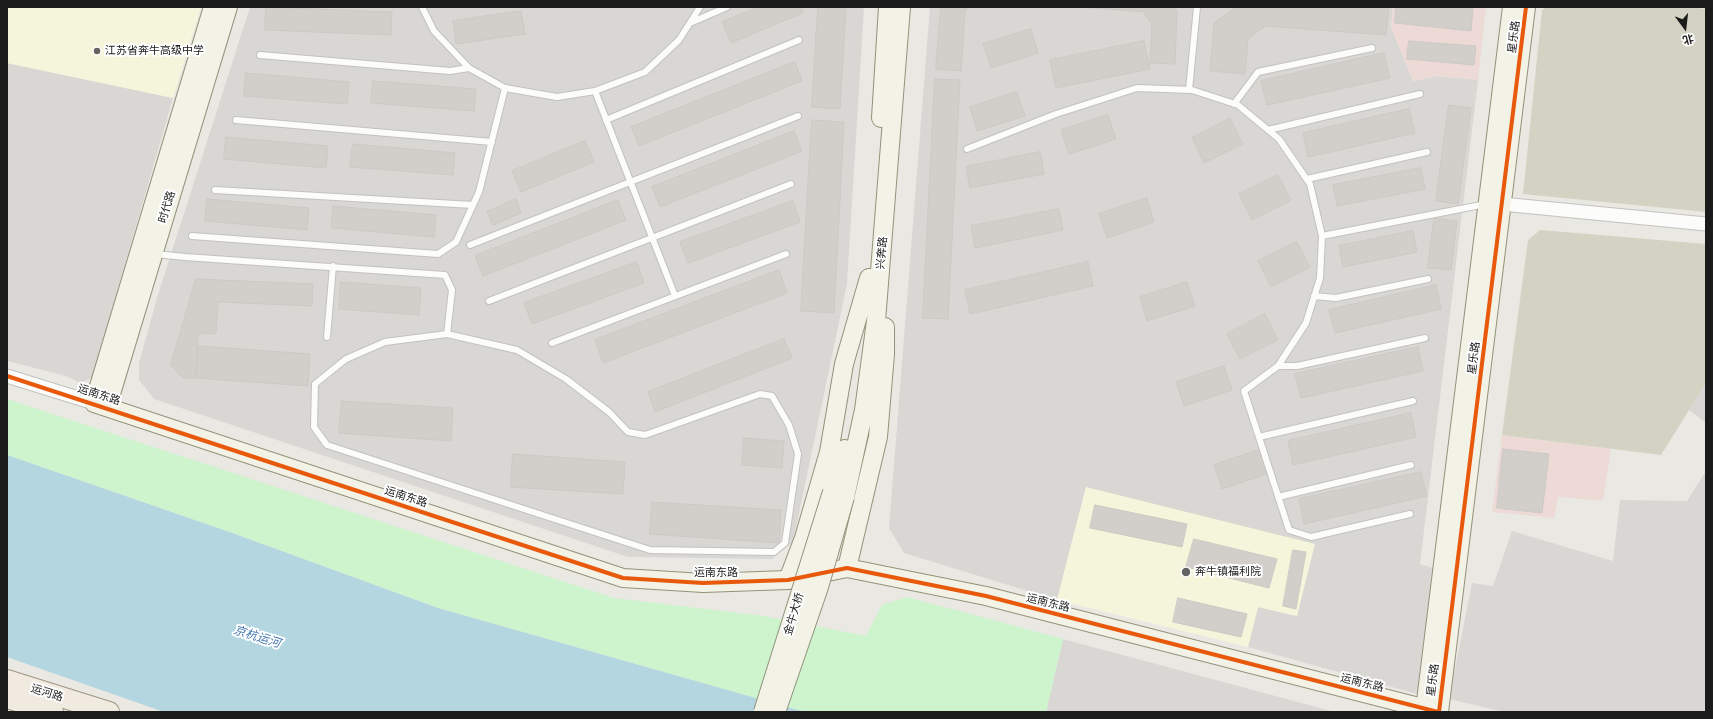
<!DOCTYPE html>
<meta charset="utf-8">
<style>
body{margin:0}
#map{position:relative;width:1713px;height:719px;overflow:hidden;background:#eae8e2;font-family:Montserrat,"Noto Sans SC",sans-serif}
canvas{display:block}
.frame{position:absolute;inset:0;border:8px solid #1b1b1b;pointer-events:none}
.north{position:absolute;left:1665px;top:8px;width:40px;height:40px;-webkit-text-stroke:3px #fff;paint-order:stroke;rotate:165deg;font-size:11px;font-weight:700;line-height:16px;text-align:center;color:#1b1b1b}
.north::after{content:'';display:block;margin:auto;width:14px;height:18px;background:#1b1b1b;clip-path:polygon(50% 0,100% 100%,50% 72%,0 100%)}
</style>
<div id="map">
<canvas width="1713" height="719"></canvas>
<div class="frame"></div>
<div class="north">北</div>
</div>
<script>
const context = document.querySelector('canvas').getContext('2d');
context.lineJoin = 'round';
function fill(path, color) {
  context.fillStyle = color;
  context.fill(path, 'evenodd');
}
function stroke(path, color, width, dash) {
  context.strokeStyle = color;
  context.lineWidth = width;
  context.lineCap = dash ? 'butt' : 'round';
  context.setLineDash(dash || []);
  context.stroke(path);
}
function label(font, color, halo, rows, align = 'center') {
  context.font = font + ' Montserrat,"Noto Sans SC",sans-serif';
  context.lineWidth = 4;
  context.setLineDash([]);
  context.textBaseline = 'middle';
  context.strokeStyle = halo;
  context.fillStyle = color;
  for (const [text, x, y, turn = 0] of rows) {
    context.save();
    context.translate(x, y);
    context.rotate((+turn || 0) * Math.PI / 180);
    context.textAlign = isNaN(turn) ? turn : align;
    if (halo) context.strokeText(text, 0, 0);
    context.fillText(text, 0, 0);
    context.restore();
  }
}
fill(new Path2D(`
 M 250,7 L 864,7 L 847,284 L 793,542 L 772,559 L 628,557 L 154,399 L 139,380 L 139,363 L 157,298 Z
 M 930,7 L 1393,7 L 1391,27 L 1413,81 L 1437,76 L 1478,80 L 1420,564 L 1433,568 L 1417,694 L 1248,647 L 1258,607 L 1296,616 L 1086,487 L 1057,600 L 904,553 L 889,528 Z
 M 7,63 L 173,98 L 92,378 L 80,383 L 66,376 L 7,361 Z
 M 1706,383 L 1706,423 L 1689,410 Z
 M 1706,471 L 1706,712 L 1504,712 L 1449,699 L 1472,583 L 1493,586 L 1512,531 L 1613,561 L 1620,500 L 1687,501 Z
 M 1063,639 L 1335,712 L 1046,712 Z`), '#d9d7d4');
fill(new Path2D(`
 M 1393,7 L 1486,7 L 1478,80 L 1437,76 L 1413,81 L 1391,27 Z
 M 1502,435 L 1611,449 L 1603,501 L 1558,497 L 1554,518 L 1492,512 Z`), '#eddad6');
fill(new Path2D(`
 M 7,7 L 201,7 L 173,98 L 7,63 Z
 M 1086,487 L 1315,544 L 1297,616 L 1258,607 L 1248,647 L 1057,600 Z`), '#f5f5db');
fill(new Path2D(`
 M 1547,7 L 1690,7 L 1706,9 L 1706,212 L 1523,194 L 1542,10 Z
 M 1540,230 L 1706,244 L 1706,383 L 1661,455 L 1502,435 L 1528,240 Z`), '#d4d3c3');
fill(new Path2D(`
 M 7,399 L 614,598 L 764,616 L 866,636 L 882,605 L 907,597 L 1063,639 L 1046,712 L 805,712 L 438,608 L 235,534 L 7,455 Z`), '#cef4ce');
fill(new Path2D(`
 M 7,455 L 235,534 L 438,608 L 805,712 L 164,712 L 7,657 Z`), '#b3d6e0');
const building = new Path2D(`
 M 266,7 L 392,12 L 391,35 L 265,30 Z
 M 759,7 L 801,7 L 803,13 L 731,43 L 722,22 Z
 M 818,7 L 846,7 L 840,109 L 812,107 Z
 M 941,7 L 969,7 L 965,10 L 961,71 L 936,69 Z
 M 1081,7 L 1174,7 L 1177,11 L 1175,64 L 1150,63 L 1152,24 L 1143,12 Z
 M 1237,7 L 1389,7 L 1386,35 L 1265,26 L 1248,39 L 1245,74 L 1210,71 L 1214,23 Z
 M 1396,7 L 1473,7 L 1471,31 L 1395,23 Z
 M 521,11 L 525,34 L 456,44 L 453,21 Z
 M 1031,29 L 1038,53 L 991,68 L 983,44 Z
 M 1144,41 L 1150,69 L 1056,88 L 1050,60 Z
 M 1409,41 L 1476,46 L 1474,65 L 1407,59 Z
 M 1384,53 L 1390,78 L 1267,105 L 1261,81 Z
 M 795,62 L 802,81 L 639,146 L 631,127 Z
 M 246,73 L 349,82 L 347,104 L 244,96 Z
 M 935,79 L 960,80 L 948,319 L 923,318 Z
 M 373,81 L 476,89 L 474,111 L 371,103 Z
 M 1017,92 L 1025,116 L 977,131 L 970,107 Z
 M 1449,105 L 1471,108 L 1458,204 L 1436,201 Z
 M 1409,109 L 1415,133 L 1308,157 L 1303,133 Z
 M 1108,115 L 1116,139 L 1069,154 L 1061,130 Z
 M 1230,118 L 1243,144 L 1204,163 L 1192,138 Z
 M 812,120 L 844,122 L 834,313 L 801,311 Z
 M 794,131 L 802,151 L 660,207 L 652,187 Z
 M 226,137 L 328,146 L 326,168 L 224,159 Z
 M 585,141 L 594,162 L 521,192 L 512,171 Z
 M 353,144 L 455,153 L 453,175 L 350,167 Z
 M 1040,152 L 1044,174 L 970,188 L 966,167 Z
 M 1421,168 L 1425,189 L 1337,206 L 1333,185 Z
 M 1278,175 L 1291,200 L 1252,220 L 1239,194 Z
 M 1147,198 L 1154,222 L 1107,238 L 1099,214 Z
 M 207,199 L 309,208 L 307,230 L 205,221 Z
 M 516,199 L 521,213 L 493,225 L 487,212 Z
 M 618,200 L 626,220 L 483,276 L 475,256 Z
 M 793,201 L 800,222 L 688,263 L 680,242 Z
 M 333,206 L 436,215 L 434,237 L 332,228 Z
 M 1059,209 L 1063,230 L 975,248 L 971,226 Z
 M 1434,218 L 1457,221 L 1451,270 L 1428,268 Z
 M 1413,231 L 1417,252 L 1343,267 L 1339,246 Z
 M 1297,242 L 1310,267 L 1271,287 L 1258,261 Z
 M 637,262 L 644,283 L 532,324 L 524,303 Z
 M 1088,262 L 1093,286 L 970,314 L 965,290 Z
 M 779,270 L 787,293 L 603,363 L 595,340 Z
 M 196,279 L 313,284 L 312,306 L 218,302 L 216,334 L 198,333 L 196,378 L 183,378 L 171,365 Z
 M 341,282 L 421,288 L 419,315 L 339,309 Z
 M 1187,282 L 1195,306 L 1147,321 L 1140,297 Z
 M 1436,285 L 1441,309 L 1335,333 L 1329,310 Z
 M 1265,314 L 1278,340 L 1240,359 L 1227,334 Z
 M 784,339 L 792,358 L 655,412 L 648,392 Z
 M 199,346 L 310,354 L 308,386 L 196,378 Z
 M 1418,347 L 1423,371 L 1301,398 L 1295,374 Z
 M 1224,366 L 1232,390 L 1184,406 L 1176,382 Z
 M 342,401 L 453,408 L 451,441 L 339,433 Z
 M 1411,413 L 1416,437 L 1293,465 L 1288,441 Z
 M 744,438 L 784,441 L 782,468 L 742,465 Z
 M 1262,449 L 1270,473 L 1222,489 L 1214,465 Z
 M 1503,449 L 1549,454 L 1542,513 L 1497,508 Z
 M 513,454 L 625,462 L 623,494 L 511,487 Z
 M 1421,472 L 1427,496 L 1304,524 L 1299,499 Z
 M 652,502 L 781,510 L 779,543 L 650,534 Z
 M 1095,505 L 1187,524 L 1182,547 L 1090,528 Z
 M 1194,539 L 1277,559 L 1269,588 L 1186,567 Z
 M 1293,550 L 1306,552 L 1296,609 L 1283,606 Z
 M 1178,598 L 1247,614 L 1241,637 L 1173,622 Z`);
fill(building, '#d2cfcb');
stroke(building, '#cdc9c4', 1);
const lane = new Path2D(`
 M 422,7 L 434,31 L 469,68 L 505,88 L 557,97 L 595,91 L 645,72 L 679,40 L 700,7
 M 690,23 L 727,7
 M 260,55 L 450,71 L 469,68
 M 1189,90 L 1197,7
 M 595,91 L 675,296
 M 1234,104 L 1258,72 L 1372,48
 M 236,120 L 492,142
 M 606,120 L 799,40
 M 1268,130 L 1420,94
 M 967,149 L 1056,114 L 1137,88 L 1192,90 L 1238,105 L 1279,139 L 1310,184 L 1322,236 L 1320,278 L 1306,323 L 1278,366 L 1244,391 L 1289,530 L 1311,537 L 1410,514
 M 1307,179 L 1427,152
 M 215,190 L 473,205
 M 192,236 L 438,254 L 456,242 L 479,192 L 505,88
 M 1322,236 L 1486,204
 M 470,245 L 798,116
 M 155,254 L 185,257 L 445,275 L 452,290 L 447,334
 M 1314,296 L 1336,298 L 1428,279
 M 489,301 L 791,184
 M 447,334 L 517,350 L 566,379 L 609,412 L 628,432 L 645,435 L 760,394 L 772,396 L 789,425 L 798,454 L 785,543 L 774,552 L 650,550 L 327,445 L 314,427 L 315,384 L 346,359 L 385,342 Z
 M 327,337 L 333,266
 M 552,343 L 786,254
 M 1278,366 L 1297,366 L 1425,338
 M 1259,437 L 1413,401
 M 1278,497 L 1411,465`);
const street = new Path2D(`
 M 1502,204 L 1706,224
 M 7,376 L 94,403`);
const secondary = new Path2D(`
 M 213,7 L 94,403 L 623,578 L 703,583 L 788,580 L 847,568 L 986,596 L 1438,712
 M 881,118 L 888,7
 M 107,407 L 228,7
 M 832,492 L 845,449
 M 845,497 L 864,410 L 876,321 L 901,7
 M 847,568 L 878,437 L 885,354 L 885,327
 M 788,580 L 804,538 L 829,452 L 844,364 L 869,278
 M 1425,709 L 1512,7
 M 1439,712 L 1526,7`);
const primary = new Path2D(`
 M 7,680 L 109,712
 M 7,698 L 53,712`);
stroke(lane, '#c2c2bf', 8);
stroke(street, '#c2c2bf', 15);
stroke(secondary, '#91937a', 20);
stroke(primary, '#9f9680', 22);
stroke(lane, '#fcfcfb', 6);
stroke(street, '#fcfcfb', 13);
stroke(secondary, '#f2f2e7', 18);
stroke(primary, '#f0eae1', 20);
const secondaryBridge = new Path2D(`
 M 763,712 L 832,492
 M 776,712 L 819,587 L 845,497`);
stroke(secondaryBridge, '#91937a', 20, []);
stroke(secondaryBridge, '#f2f2e7', 18);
stroke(new Path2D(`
 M 7,376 L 623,578 L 703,583 L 788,580 L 847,568 L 986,596 L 1438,712
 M 1439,712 L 1526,7`), '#e8590c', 4);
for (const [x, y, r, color] of [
 [97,51,4,"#636361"],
 [1186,572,5,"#636361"]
]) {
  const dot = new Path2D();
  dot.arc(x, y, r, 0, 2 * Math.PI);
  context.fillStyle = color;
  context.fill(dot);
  stroke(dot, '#fff', 1.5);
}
label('11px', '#1b1b1b', '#fff', [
 ["星乐路",1514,37,-83],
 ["时代路",167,207,-73],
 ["兴奔路",882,253,-85],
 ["星乐路",1474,358,-83],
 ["运南东路",99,395,18],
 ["运南东路",406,497,18],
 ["运南东路",716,573],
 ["运南东路",1048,603,14],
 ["金牛大桥",794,614,-73],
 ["星乐路",1433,680,-83],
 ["运南东路",1362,683,14],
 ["运河路",47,693,17]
]);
label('11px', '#1b1b1b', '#fff', [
 ["江苏省奔牛高级中学",105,51],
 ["奔牛镇福利院",1195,572]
], 'left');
label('italic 12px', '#4277af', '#fff', [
 ["京杭运河",257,637,17]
]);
</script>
